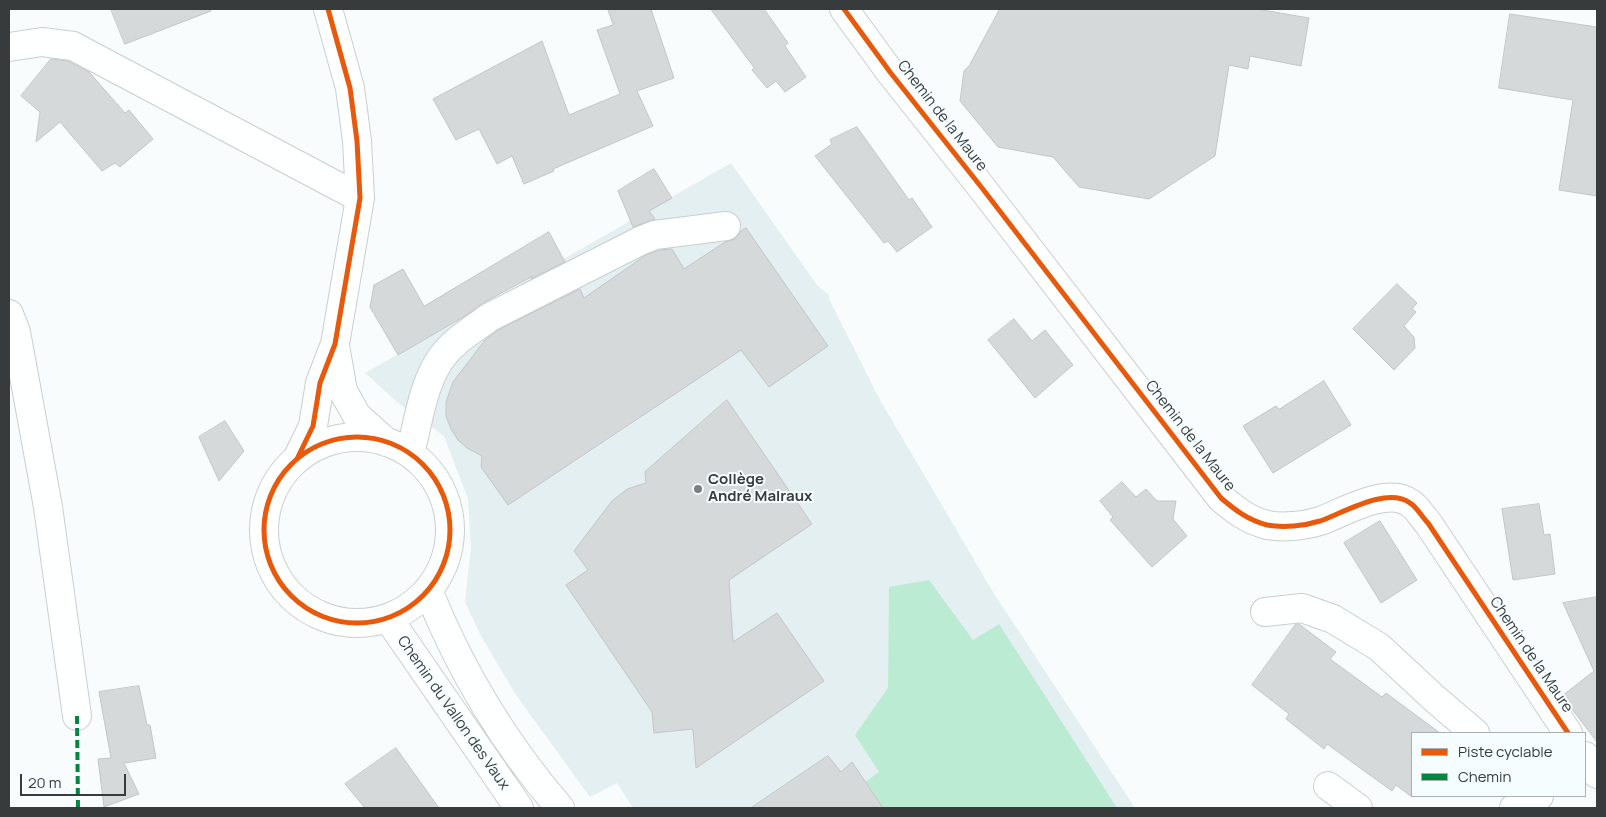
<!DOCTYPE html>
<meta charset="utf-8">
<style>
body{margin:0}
#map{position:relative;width:1606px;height:817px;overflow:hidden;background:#f8fcfd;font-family:Manrope,sans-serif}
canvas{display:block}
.frame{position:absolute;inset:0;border:10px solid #373b3c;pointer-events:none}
.legend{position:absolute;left:1411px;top:732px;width:175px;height:65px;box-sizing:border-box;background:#f6fdff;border:1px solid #aaafb1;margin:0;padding:6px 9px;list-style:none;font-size:15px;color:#373b3c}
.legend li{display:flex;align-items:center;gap:10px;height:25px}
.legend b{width:25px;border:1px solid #aaafb1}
.scale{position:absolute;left:20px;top:774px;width:106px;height:22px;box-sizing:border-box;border:2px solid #373b3c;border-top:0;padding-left:6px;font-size:15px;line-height:18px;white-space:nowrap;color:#373b3c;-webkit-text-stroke:4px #f6fdff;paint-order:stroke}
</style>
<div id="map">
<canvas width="1606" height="817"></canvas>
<div class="frame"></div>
<ul class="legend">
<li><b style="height:6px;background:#e8590c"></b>Piste cyclable</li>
<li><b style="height:6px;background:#00873e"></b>Chemin</li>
</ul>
<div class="scale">20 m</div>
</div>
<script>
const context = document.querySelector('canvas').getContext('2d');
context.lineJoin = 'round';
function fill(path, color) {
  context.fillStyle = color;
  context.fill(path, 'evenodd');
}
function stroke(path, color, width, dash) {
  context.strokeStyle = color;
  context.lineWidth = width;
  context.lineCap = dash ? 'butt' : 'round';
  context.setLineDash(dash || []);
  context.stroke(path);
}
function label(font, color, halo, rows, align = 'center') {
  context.font = font + ' Manrope,sans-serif';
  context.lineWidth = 4;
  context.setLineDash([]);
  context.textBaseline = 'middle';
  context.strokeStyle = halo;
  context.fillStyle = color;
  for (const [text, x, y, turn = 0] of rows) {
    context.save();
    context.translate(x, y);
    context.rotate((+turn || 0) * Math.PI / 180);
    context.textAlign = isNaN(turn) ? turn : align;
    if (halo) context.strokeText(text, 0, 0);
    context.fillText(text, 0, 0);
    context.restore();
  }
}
fill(new Path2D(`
 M 731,163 L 817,285 L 830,296 L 829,299 L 880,400 L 993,592 L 1135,808 L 633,808 L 617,783 L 590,797 L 516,695 L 481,636 L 465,602 L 471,547 L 468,499 L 444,436 L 397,402 L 365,373 Z`), '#e3eff0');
fill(new Path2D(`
 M 929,580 L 973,640 L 999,624 L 1117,808 L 883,808 L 865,782 L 879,772 L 855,735 L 888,688 L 889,587 Z`), '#bcebd4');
const building = new Path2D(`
 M 111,9 L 210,9 L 211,11 L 125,44 Z
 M 608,9 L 651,9 L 674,78 L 637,91 L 653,126 L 553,169 L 554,171 L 524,184 L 512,156 L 497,164 L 479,129 L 456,140 L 433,99 L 542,41 L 569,115 L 620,94 L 597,30 L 613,25 Z
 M 711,9 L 764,9 L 788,43 L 785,46 L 806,77 L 785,92 L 776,81 L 767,88 L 752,70 L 754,68 Z
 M 1000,9 L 1257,9 L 1309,18 L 1301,66 L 1250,56 L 1248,69 L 1229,65 L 1215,156 L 1149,199 L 1079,187 L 1053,157 L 998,147 L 960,101 L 964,71 L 969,66 Z
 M 1510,14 L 1597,27 L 1597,196 L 1559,190 L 1573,100 L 1499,88 Z
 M 51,59 L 68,61 L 89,72 L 125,113 L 129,110 L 153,139 L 120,167 L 115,163 L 102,171 L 60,122 L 36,142 L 40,112 L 21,96 Z
 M 857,127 L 909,200 L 912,198 L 932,227 L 897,252 L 888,241 L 884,243 L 815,156 L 832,144 L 830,140 Z
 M 654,169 L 672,198 L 649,211 L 655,219 L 633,227 L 618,191 Z
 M 746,228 L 828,346 L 769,387 L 741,350 L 508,505 L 481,467 L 482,456 L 467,448 L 458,440 L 451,429 L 446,416 L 446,402 L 453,382 L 485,340 L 498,330 L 580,289 L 584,298 L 646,255 L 659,250 L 672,249 L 684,269 L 725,242 L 735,239 L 741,231 Z
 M 549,232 L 565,262 L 531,279 L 533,276 L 483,303 L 463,317 L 398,355 L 370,307 L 374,285 L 403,269 L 424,306 Z
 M 1397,284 L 1417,303 L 1412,309 L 1416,312 L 1404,326 L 1414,337 L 1415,348 L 1394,370 L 1353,329 Z
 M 1014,319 L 1032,341 L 1045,330 L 1073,365 L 1035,398 L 988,340 Z
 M 1324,381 L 1351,425 L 1273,473 L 1243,426 L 1276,406 L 1279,409 Z
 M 727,400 L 812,524 L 729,580 L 733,642 L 777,613 L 824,681 L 696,768 L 693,729 L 654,733 L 652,712 L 566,585 L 588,570 L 574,551 L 612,501 L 627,489 L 646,483 L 645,472 Z
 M 225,421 L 244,451 L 219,481 L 199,437 Z
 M 1122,482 L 1136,497 L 1146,489 L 1157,501 L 1176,501 L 1173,519 L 1187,536 L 1152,567 L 1110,520 L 1113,517 L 1100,501 Z
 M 1539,504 L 1544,535 L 1550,534 L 1555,574 L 1513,580 L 1502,509 Z
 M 1380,521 L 1417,580 L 1381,603 L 1344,543 Z
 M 1597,597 L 1597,742 L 1562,696 L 1594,671 L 1563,603 Z
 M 1296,624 L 1299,624 L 1336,652 L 1330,659 L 1382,697 L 1386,693 L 1440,733 L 1412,733 L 1412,797 L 1396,785 L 1392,791 L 1327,744 L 1324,749 L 1286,719 L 1289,714 L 1252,685 Z
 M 139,686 L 147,725 L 150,725 L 156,758 L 124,763 L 139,794 L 104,807 L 98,759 L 111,758 L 99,692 Z
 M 396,748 L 439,808 L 365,808 L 345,784 Z
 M 828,756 L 841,772 L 852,762 L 883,808 L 751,808 Z`);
fill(building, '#d6d9da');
stroke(building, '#c3c6c7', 1);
const minor = new Path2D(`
 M 844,9 L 890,72 L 982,188 L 1221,498 C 1235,510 1248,520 1267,525 C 1283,528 1304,526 1320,521 C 1343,513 1387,486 1410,503 C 1417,507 1422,517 1428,523 L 1568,733
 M 9,47 L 42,42 L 73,46 L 360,198
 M 9,314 L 16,332 L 48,507 L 77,716
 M 335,346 L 343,391 L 357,416 L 386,442
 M264 530a93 93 0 1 1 186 0a93 93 0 1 1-186 0Z
 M 410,453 C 418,424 423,382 442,357 C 454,341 473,329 490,317 L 640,241 L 655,235 L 726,226
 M 297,459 L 313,426 L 320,383 L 335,344 L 360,198 L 357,141 L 350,88 L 328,9
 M 428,590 C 460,670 504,743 560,808
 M 1265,612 L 1302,608 L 1333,619 L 1379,647 L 1435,699 L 1475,733
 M 388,618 L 519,808
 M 1585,756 L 1597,774
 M 1328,786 L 1358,808
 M 1514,808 L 1539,796`);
stroke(minor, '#cacecf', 30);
stroke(minor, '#feffff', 28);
stroke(new Path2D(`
 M 77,716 L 78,808`), '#00873e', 4, [8, 4]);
stroke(new Path2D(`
 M 844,9 L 890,72 L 982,188 L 1221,498 C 1235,510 1248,520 1267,525 C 1283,528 1304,526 1320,521 C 1343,513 1387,486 1410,503 C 1417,507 1422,517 1428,523 L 1568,733
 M264 530a93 93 0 1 1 186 0a93 93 0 1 1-186 0Z
 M 297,459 L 313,426 L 320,383 L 335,344 L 360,198 L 357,141 L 350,88 L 328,9`), '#e8590c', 5);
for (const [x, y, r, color] of [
 [698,489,5,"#7b7f80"]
]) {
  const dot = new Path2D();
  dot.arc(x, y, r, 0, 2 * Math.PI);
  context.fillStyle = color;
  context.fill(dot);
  stroke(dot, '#f6fdff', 2);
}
label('15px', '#373b3c', '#f6fdff', [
 ["Chemin de la Maure",942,116,52],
 ["Chemin de la Maure",1190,436,52],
 ["Chemin de la Maure",1531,655,56],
 ["Chemin du Vallon des Vaux",453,713,55]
]);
label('bold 15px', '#373b3c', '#f6fdff', [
 ["Collège",708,480],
 ["André Malraux",708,497]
], 'left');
</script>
